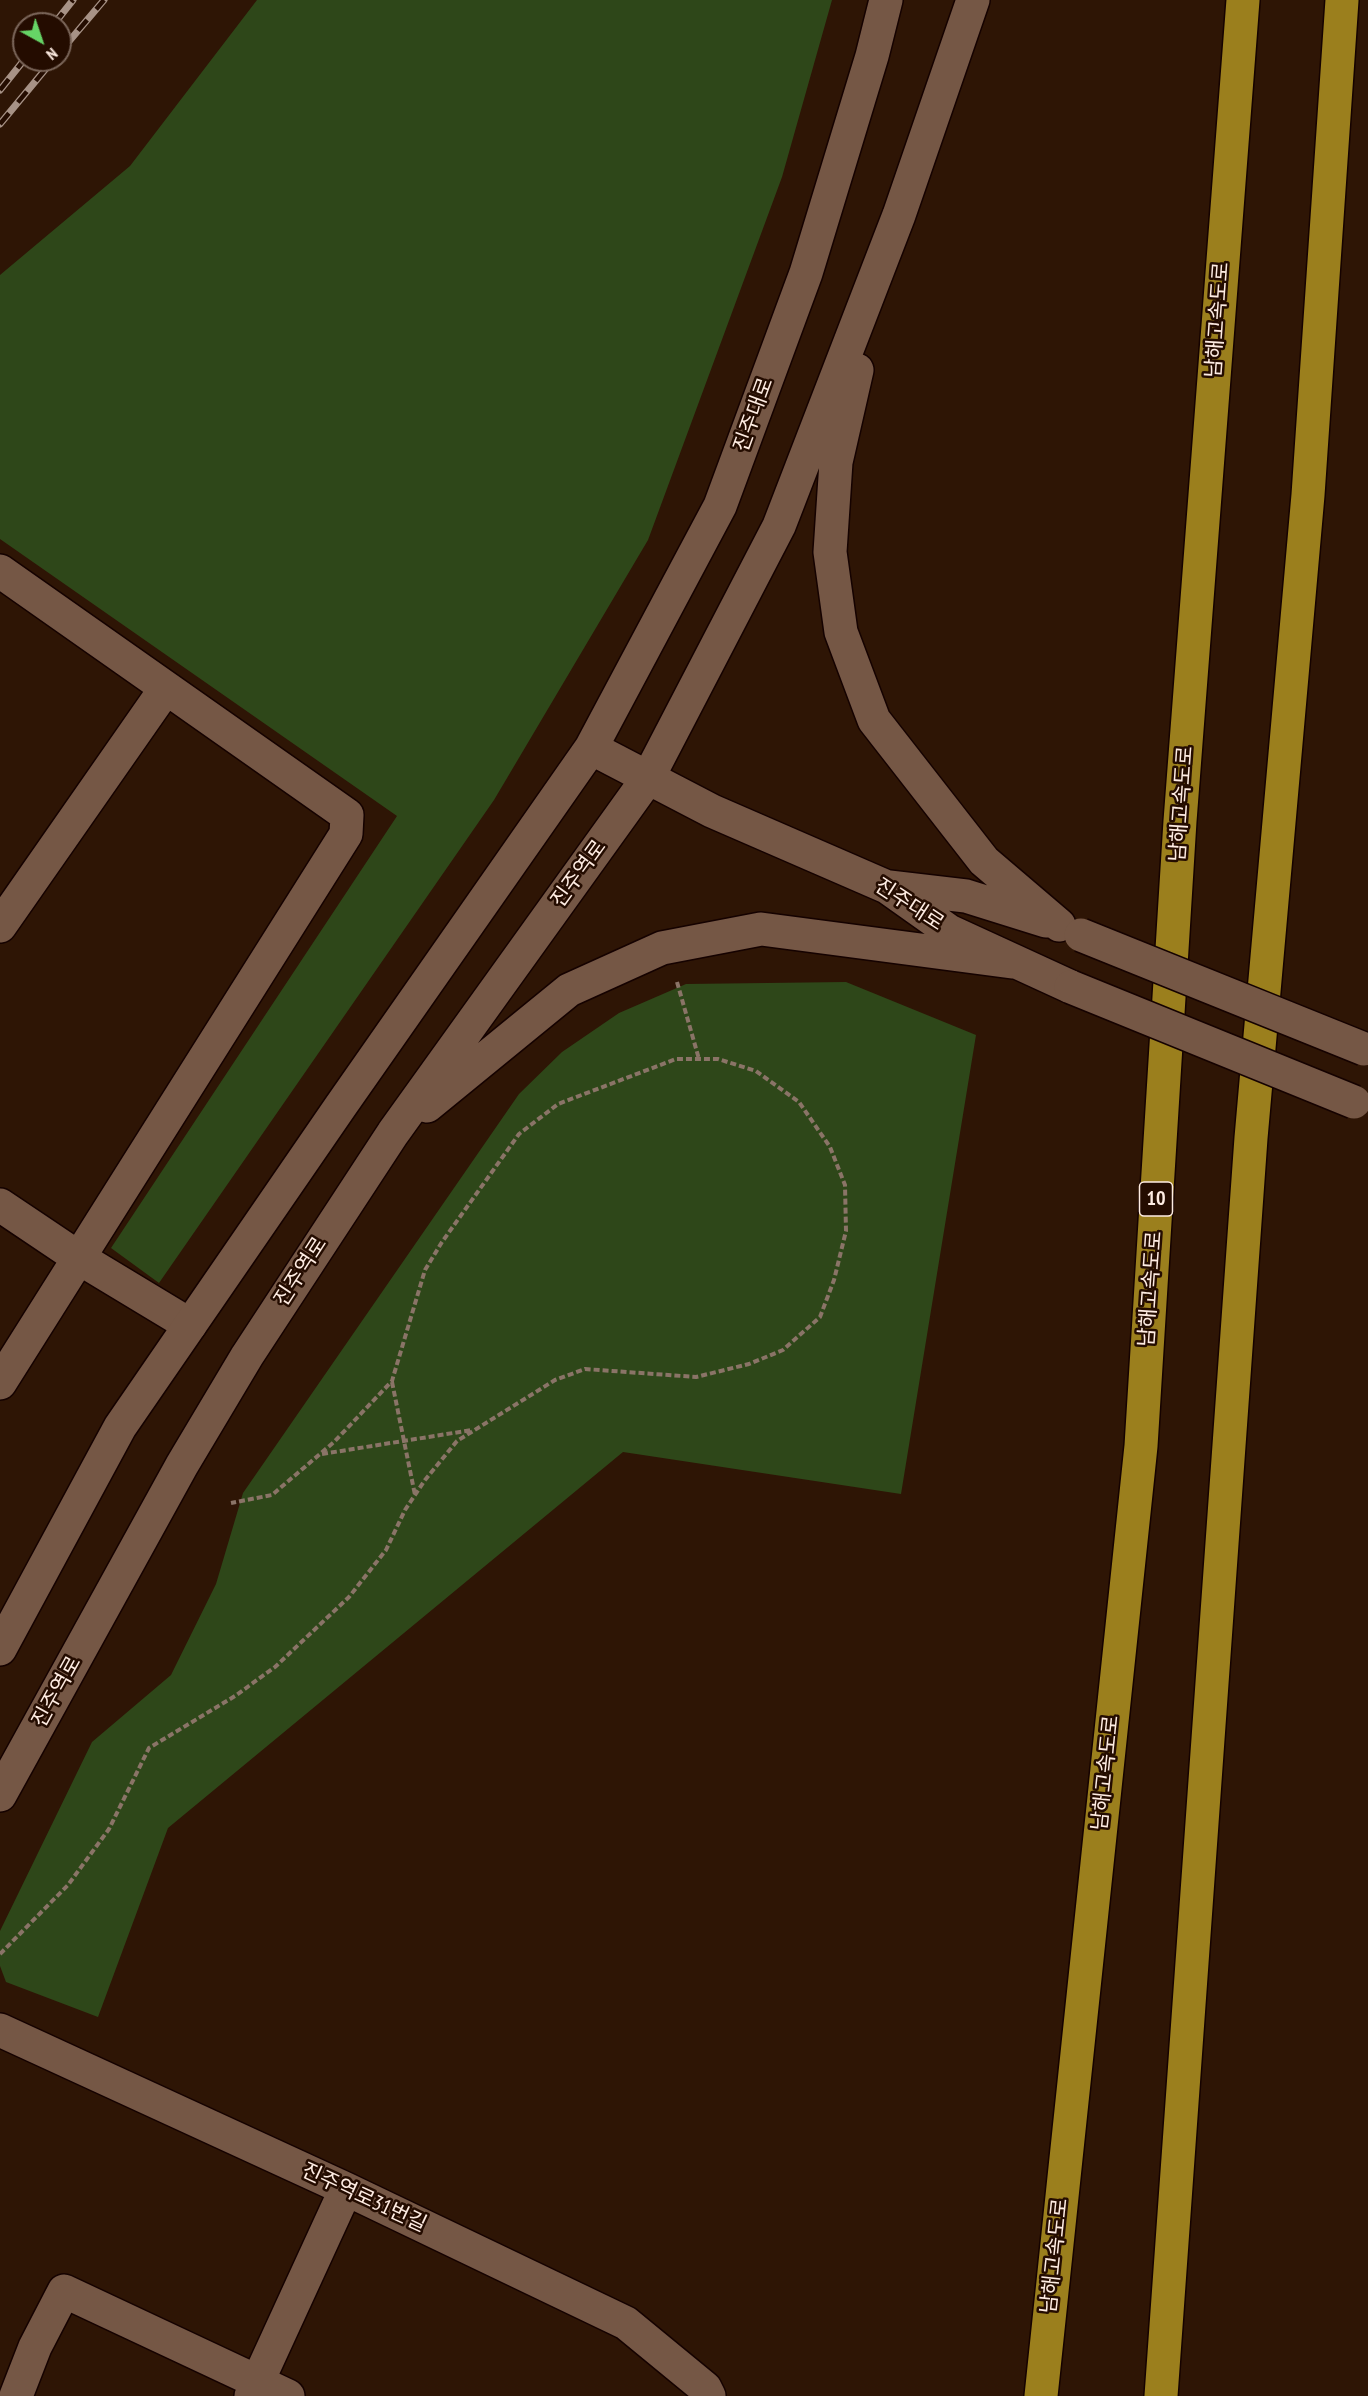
<!DOCTYPE html>
<meta charset="utf-8">
<style>
body{margin:0}
#map{position:relative;width:1368px;height:2396px;overflow:hidden;background:#2e1505;font-family:"PT Sans Narrow",sans-serif}
canvas{display:block}
.north{position:absolute;left:12px;top:12px;width:60px;height:60px;box-sizing:border-box;background:#240c00;border:2px solid #7b665a;border-radius:50%;rotate:140deg;font-size:16px;font-weight:700;line-height:24px;text-align:center;color:#feece2}
.north::after{content:'';display:block;margin:auto;width:21px;height:27px;background:#66d466;clip-path:polygon(50% 0,100% 100%,50% 72%,0 100%)}
</style>
<div id="map">
<canvas width="1368" height="2396"></canvas>
<div class="north">N</div>
</div>
<script>
const context = document.querySelector('canvas').getContext('2d');
context.lineJoin = 'round';
function fill(path, color) {
  context.fillStyle = color;
  context.fill(path, 'evenodd');
}
function stroke(path, color, width, dash) {
  context.strokeStyle = color;
  context.lineWidth = width;
  context.lineCap = dash ? 'butt' : 'round';
  context.setLineDash(dash || []);
  context.stroke(path);
}
function label(font, color, halo, rows, align = 'center') {
  context.font = font + ' "PT Sans Narrow","Noto Sans KR",sans-serif';
  context.lineWidth = 5;
  context.setLineDash([]);
  context.textBaseline = 'middle';
  context.strokeStyle = halo;
  context.fillStyle = color;
  for (const [text, x, y, turn = 0] of rows) {
    context.save();
    context.translate(x, y);
    context.rotate((+turn || 0) * Math.PI / 180);
    context.textAlign = isNaN(turn) ? turn : align;
    if (halo) context.strokeText(text, 0, 0);
    context.fillText(text, 0, 0);
    context.restore();
  }
}
fill(new Path2D(`
 M 257,0 L 832,0 L 782,177 L 648,540 L 494,800 L 159,1283 L 111,1248 L 397,816 L 0,539 L 0,275 L 130,166 Z
 M 846,982 L 976,1035 L 901,1494 L 623,1452 L 168,1828 L 98,2017 L 6,1982 L 0,1966 L 0,1931 L 92,1742 L 171,1675 L 216,1584 L 243,1493 L 519,1094 L 562,1052 L 619,1013 L 686,984 Z`), '#2e4719');
const minor = new Path2D(`
 M 0,571 L 347,815 L 346,834 L 0,1383
 M 0,926 L 166,688
 M 0,1205 L 79,1258 L 190,1325
 M 0,2030 L 346,2189 L 626,2323 L 705,2388 L 709,2396
 M 16,2396 L 35,2347 L 64,2291 L 288,2396
 M 251,2396 L 346,2189`);
const tertiary = new Path2D(`
 M 857,370 L 836,462 L 830,552 L 841,632 L 874,720 L 984,861 L 1059,925
 M 591,748 L 712,811 L 887,887 L 949,931 L 1071,987
 M 889,887 L 966,896 L 1046,921
 M 427,1106 L 569,990 L 662,948 L 761,929 L 1012,962
 M 0,1649 L 120,1427 L 340,1107 L 591,748 L 720,506 L 806,273 L 872,56 L 886,0
 M 0,1795 L 182,1465 L 247,1356 L 393,1133 L 648,778 L 779,526 L 899,215 L 973,0`);
const motorway = new Path2D(`
 M 1041,2396 L 1141,1446 L 1180,821 L 1243,0
 M 1161,2396 L 1251,1138 L 1308,495 L 1342,0`);
stroke(minor, '#150200', 36);
stroke(tertiary, '#150200', 36);
stroke(motorway, '#150200', 36);
stroke(new Path2D(`
 M 677,982 L 699,1059
 M 392,1382 L 415,1495
 M 322,1454 L 472,1430
 M 0,1954 L 68,1885 L 109,1829 L 149,1748 L 235,1696 L 275,1667 L 349,1597 L 386,1550 L 405,1510 L 425,1480 L 457,1441 L 555,1380 L 585,1369 L 696,1377 L 749,1364 L 783,1350 L 820,1317 L 834,1280 L 846,1231 L 845,1185 L 830,1147 L 799,1102 L 756,1071 L 718,1059 L 676,1059 L 558,1104 L 519,1134 L 442,1242 L 425,1270 L 392,1381 L 334,1442 L 272,1495 L 231,1503`), '#8a7467', 4, [6, 3]);
stroke(minor, '#755745', 33);
stroke(tertiary, '#755745', 33);
stroke(motorway, '#9b7f1d', 33);
const rail = new Path2D(`
 M 54,24 L 73,0
 M 60,52 L 104,0
 M 0,90 L 24,60
 M 0,124 L 53,60`);
stroke(rail, '#a79286', 7);
stroke(rail, '#240c00', 4.5, [14]);
const tertiaryBridge = new Path2D(`
 M 1081,935 L 1364,1049
 M 1071,987 L 1354,1102`);
stroke(tertiaryBridge, '#150200', 36, []);
stroke(tertiaryBridge, '#755745', 33);
for (const [x, y, w] of [
 [1156,1199,33]
]) {
  const box = new Path2D();
  box.roundRect(x - w / 2, y - 17, w, 34, 4.5);
  context.fillStyle = '#240c00';
  context.fill(box);
  stroke(box, '#feece2', 1.5);
}
label('bold 20px', '#feece2', null, [
 ["10",1156,1199]
]);
label('21px', '#feece2', '#240c00', [
 ["남해고속도로",1218,320,-86],
 ["진주대로",754,415,-70],
 ["남해고속도로",1182,804,-86],
 ["진주역로",579,874,-54],
 ["진주대로",909,905,33],
 ["진주역로",301,1272,-57],
 ["남해고속도로",1151,1289,-86],
 ["진주역로",57,1692,-61],
 ["남해고속도로",1106,1773,-84],
 ["진주역로31번길",364,2198,25],
 ["남해고속도로",1055,2256,-84]
]);
</script>
